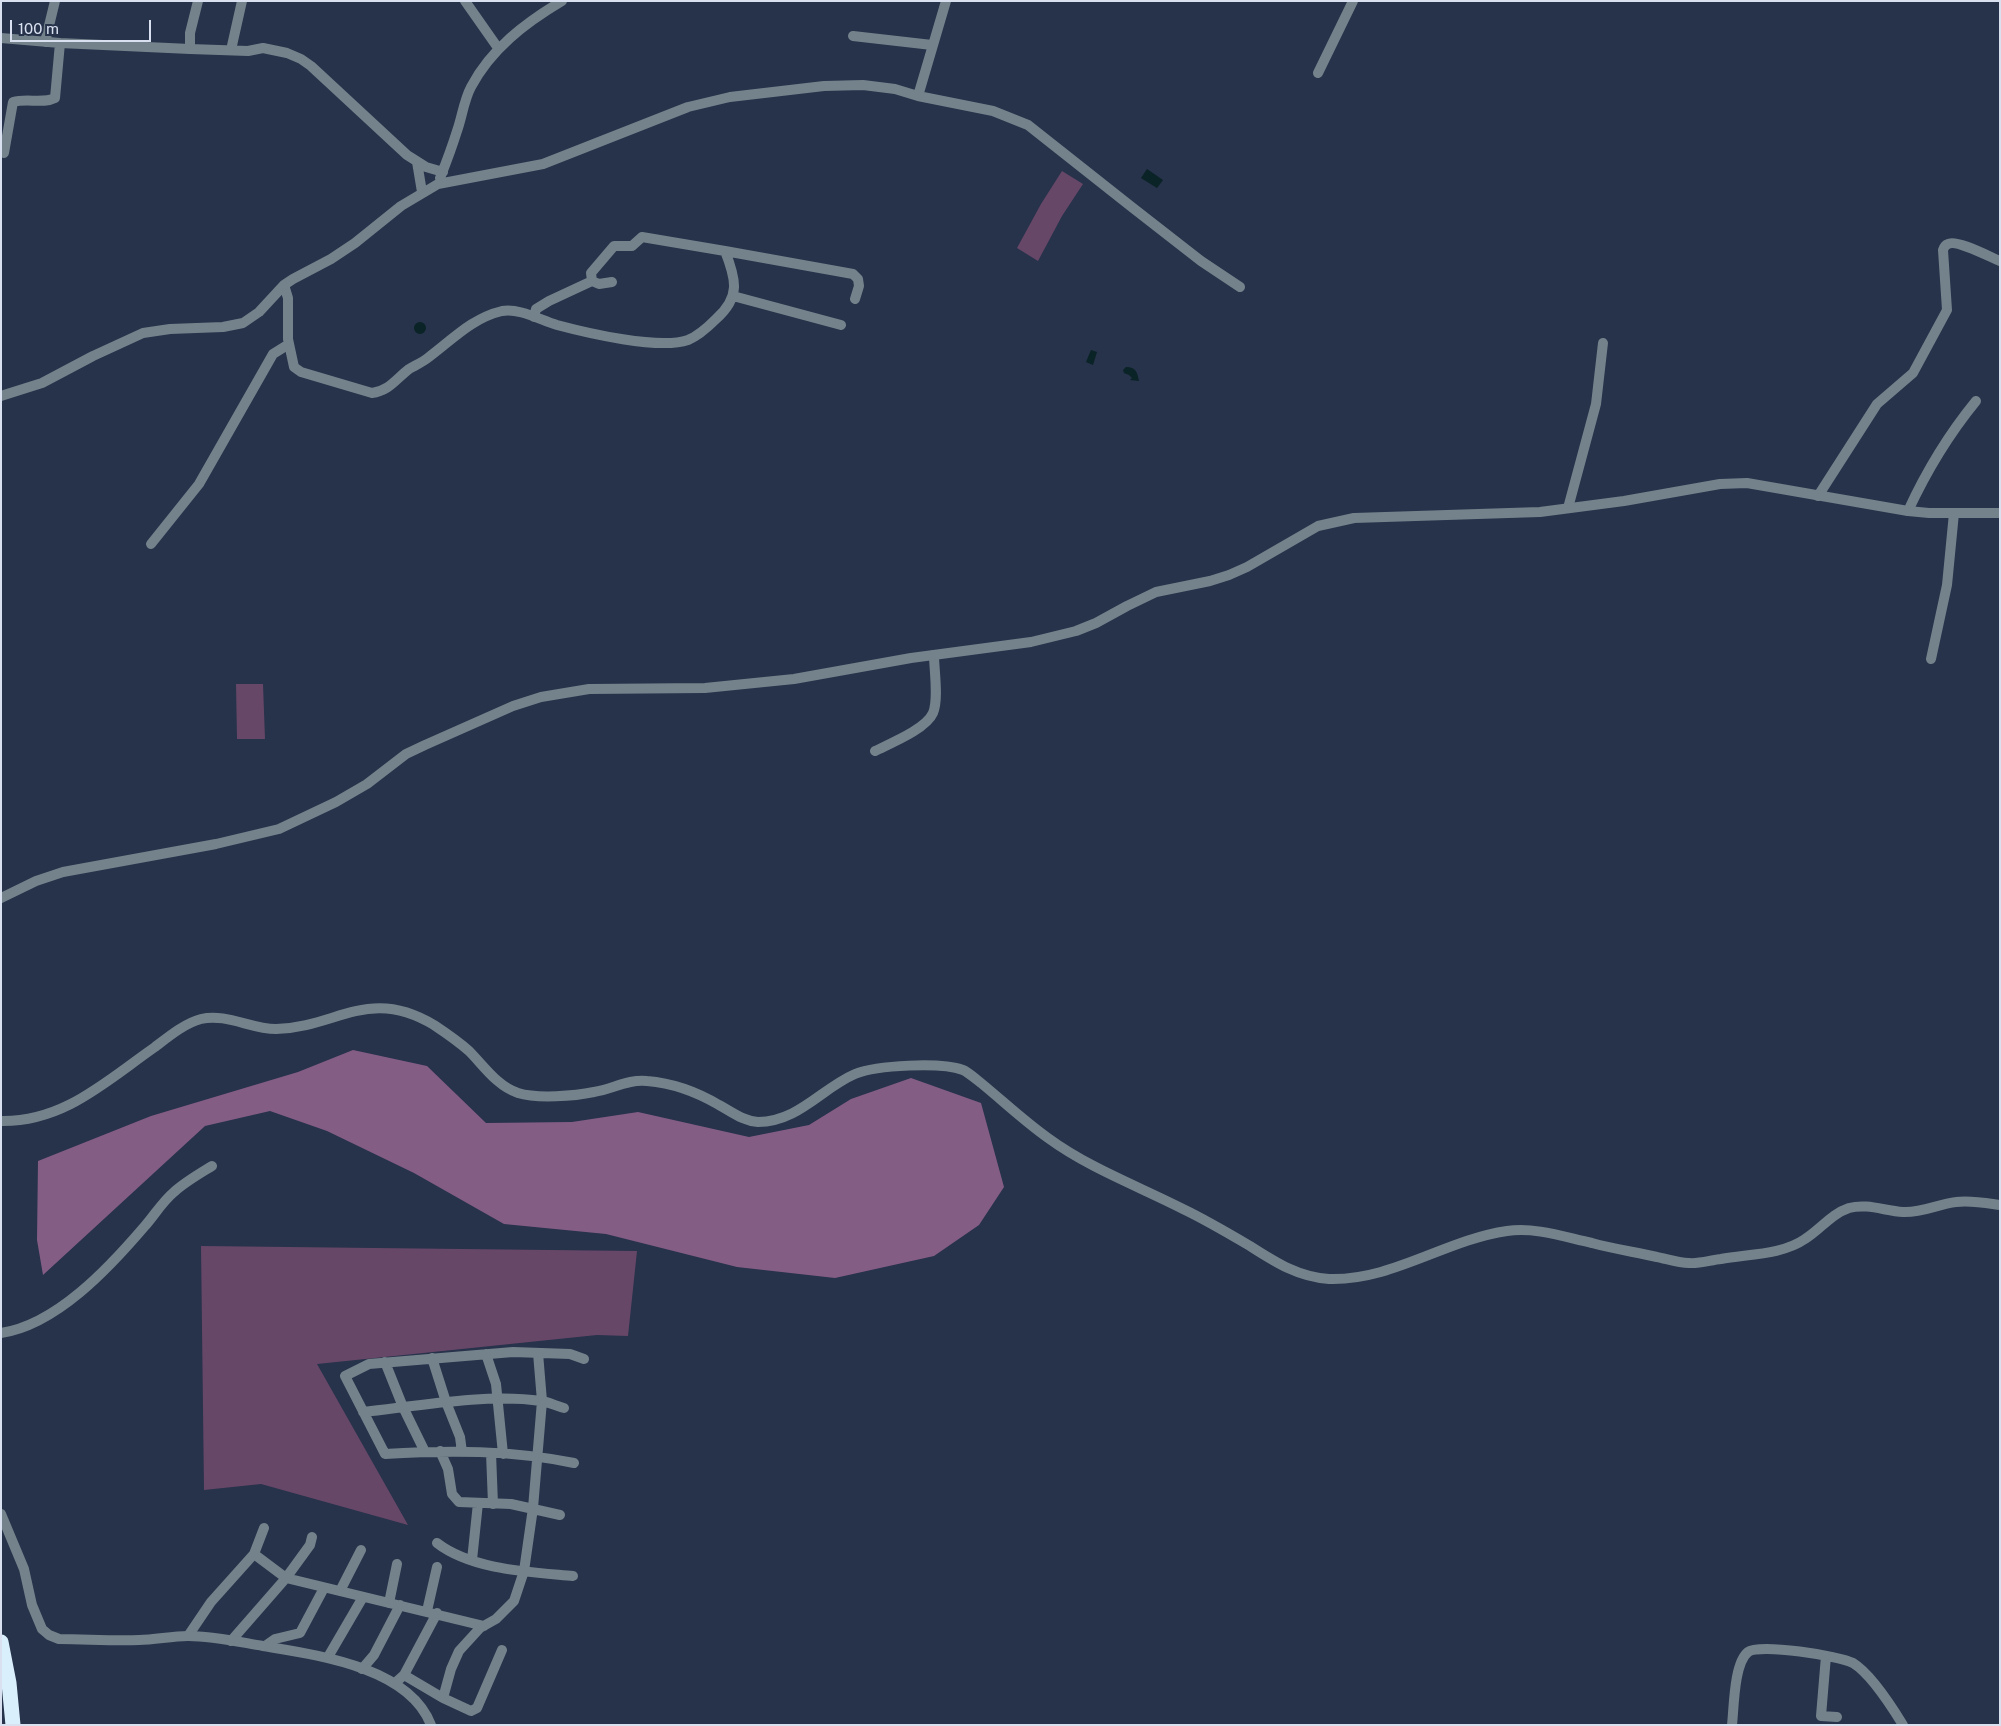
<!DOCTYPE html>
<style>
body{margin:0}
#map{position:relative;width:2001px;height:1726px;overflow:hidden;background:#27324b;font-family:"Public Sans",sans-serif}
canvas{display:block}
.frame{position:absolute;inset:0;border:2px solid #d9e1f1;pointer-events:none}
.scale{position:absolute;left:10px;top:20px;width:141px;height:22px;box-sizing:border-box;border:2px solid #d9e1f1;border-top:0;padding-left:6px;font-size:15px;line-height:18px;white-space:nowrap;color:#d9e1f1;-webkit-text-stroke:4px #27324b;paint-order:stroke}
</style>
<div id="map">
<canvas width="2001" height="1726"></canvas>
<div class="frame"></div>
<div class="scale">100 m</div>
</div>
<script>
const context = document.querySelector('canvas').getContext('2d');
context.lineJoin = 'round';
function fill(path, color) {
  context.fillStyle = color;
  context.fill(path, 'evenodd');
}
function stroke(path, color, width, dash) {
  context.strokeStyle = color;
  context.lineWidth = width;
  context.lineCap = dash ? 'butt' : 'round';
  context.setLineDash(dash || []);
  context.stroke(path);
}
fill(new Path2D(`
 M 1062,171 L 1083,184 L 1062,216 L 1038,261 L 1017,248 L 1041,204 Z
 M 236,684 L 263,684 L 265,739 L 237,739 Z
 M 201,1246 L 637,1251 L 628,1336 L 597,1335 L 317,1364 L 408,1525 L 261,1484 L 204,1490 Z`), '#674768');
fill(new Path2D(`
 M 353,1050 L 427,1066 L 486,1123 L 572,1122 L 638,1112 L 749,1137 L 809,1125 L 851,1099 L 911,1078 L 981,1103 L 1004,1187 L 979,1225 L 934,1256 L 835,1278 L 737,1267 L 606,1234 L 504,1224 L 414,1173 L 327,1131 L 270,1111 L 205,1126 L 43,1275 L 37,1240 L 38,1161 L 151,1116 L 298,1072 Z`), '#845d85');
fill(new Path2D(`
 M 1147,169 L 1163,180 L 1157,188 L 1141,178 Z
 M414 328a6 6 0 1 1 12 0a6 6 0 1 1-12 0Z
 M 1091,350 L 1097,352 L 1093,365 L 1086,362 Z
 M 1126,367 C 1136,367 1137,372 1139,381 L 1130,380 L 1132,378 L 1129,375 L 1124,373 L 1123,370 Z`), '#0a2326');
stroke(new Path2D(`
 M 465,1 L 498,48
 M 853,36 L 932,45
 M 1,38 L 60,43 L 190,49 L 248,51 L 263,48 L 287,53 L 301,59 L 311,66 L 407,155 L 426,167 L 443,172
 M 45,42 L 55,1
 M 190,49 L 190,33 L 198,1
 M 231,50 L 242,1
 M 1318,73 L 1353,1
 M 918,96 L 946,1
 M 4,153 L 13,102 C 27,98 43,104 55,98 L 60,43
 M 417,162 L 422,192
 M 440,178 C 446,163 452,147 457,131 C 462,117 464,100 471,87 C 491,49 525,23 562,1
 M 592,281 L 599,284 L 612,282
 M 284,285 L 288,298 L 288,339 L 294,367 L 301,372 L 372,393 C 389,391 396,379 409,369 C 416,365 423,362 429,357 C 452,340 472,318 502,311 C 520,308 540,320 557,325 C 587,333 659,350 688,340 C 698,336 708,327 716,319 C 741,297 736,279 725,251 L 853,274 L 858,279 L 859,286 L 855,299
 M 733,296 L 841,325
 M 534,317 L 536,309 L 549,301 L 592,281 L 591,273 L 614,246 L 632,246 L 642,237 L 725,251
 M 1,396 L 42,383 L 93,356 L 143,333 L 170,329 L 223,327 L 243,323 L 259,312 L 284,285 L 293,279 L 331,259 L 355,243 L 401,206 L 438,184 L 543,164 L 688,107 L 730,97 L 824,86 L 863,85 L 895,89 L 918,96 L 993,111 L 1028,125 L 1133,208 L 1201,261 L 1240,287
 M 1818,496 L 1877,404 L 1913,373 L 1947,310 L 1943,250 C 1944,247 1945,245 1948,244 C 1956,239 1990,257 2000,261
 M 1568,508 L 1596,404 L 1603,343
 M 1908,511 C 1926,472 1949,434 1976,401
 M 151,544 L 199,484 L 273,354 L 289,344
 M 1931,659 L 1947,585 L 1954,513
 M 875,751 C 891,743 926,729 933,713 C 939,699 934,670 934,655
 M 1,1121 C 64,1122 106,1081 155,1047 C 168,1037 185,1023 201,1019 C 226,1013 251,1029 276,1029 C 338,1027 369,986 434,1025 C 446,1033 459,1042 469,1051 C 484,1066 497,1086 518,1093 C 537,1099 575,1096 594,1092 C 613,1089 628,1079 647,1081 C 672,1083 697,1092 719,1105 C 732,1112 743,1121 758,1122 C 798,1122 822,1088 855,1074 C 877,1065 941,1062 963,1070 C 968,1072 977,1080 981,1083 C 1003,1101 1024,1121 1048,1138 C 1089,1168 1138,1186 1183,1209 C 1206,1220 1228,1233 1250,1246 C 1275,1262 1298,1277 1329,1279 C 1392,1281 1445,1240 1507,1231 C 1536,1227 1564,1237 1592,1243 C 1614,1249 1635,1252 1657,1257 C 1667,1259 1678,1263 1689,1263 C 1699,1264 1711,1260 1721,1259 C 1748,1254 1782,1255 1805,1239 C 1821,1229 1831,1214 1849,1208 C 1867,1203 1885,1211 1903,1212 C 1922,1213 1938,1204 1956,1202 C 1970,1200 1986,1203 2000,1205
 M 1,1333 C 56,1325 109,1268 144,1227 C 154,1216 162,1202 174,1192 C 185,1182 199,1174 212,1166
 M 486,1354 L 496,1384 L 503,1454
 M 432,1358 L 446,1402 L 460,1437 L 462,1452
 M 385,1362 L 403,1407 L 425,1452
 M 363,1412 C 417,1406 488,1393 541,1401 C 549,1402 556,1406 564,1408
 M 440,1451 L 448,1469 L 452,1494 L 459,1502 L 511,1504 L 560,1515
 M 491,1453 L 493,1504
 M 574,1463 C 510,1450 450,1450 385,1454 L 345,1376 L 369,1364 L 513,1352 L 570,1354 L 584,1359
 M 312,1537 L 310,1545 L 286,1578 L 484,1626
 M 437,1543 C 472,1570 530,1572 573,1576
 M 472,1560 L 478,1503
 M 340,1591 L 361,1550
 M 389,1603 L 397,1564
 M 427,1611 L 437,1567
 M 188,1636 L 211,1602 L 254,1554 L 264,1528
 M 231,1641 L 286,1578 L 254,1554
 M 265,1646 L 275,1639 L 300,1633 L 324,1588
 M 1826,1656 L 1821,1716 L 1837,1717
 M 328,1657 L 363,1597
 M 362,1669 L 374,1655 L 400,1605
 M 404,1675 L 443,1698 L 451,1669 L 459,1651 L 480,1628 L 496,1619 L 514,1601 L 524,1571 L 533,1508 L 542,1401 L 538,1353
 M 395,1683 L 404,1675 L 437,1613
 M 443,1698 L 471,1711 L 477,1708 L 502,1650
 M 1732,1725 C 1734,1707 1734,1663 1748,1652 C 1759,1643 1840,1656 1853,1663 C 1871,1674 1892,1707 1903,1725`), '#74828b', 10);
stroke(new Path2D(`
 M 1,898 L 36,881 L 63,872 L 216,844 L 279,829 L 336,802 L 367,784 L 406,754 L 425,745 L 513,706 L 541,697 L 589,689 L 705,688 L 794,679 L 911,658 L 1031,642 L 1076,631 L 1096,623 L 1127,606 L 1156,592 L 1210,581 L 1229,575 L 1247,567 L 1318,526 L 1354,518 L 1540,512 L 1624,501 L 1720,484 L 1747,483 L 1908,511 L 1929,513 L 2000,513
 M 1,1514 L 24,1569 L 32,1605 L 42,1629 L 49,1635 L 59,1639 C 85,1639 112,1641 139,1640 C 155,1640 171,1636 188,1636 C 213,1636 239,1642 263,1646 C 317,1655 409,1667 431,1725`), '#74828b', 10);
stroke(new Path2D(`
 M 1,1642 L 9,1683 L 13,1725`), '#daeffc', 15);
</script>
